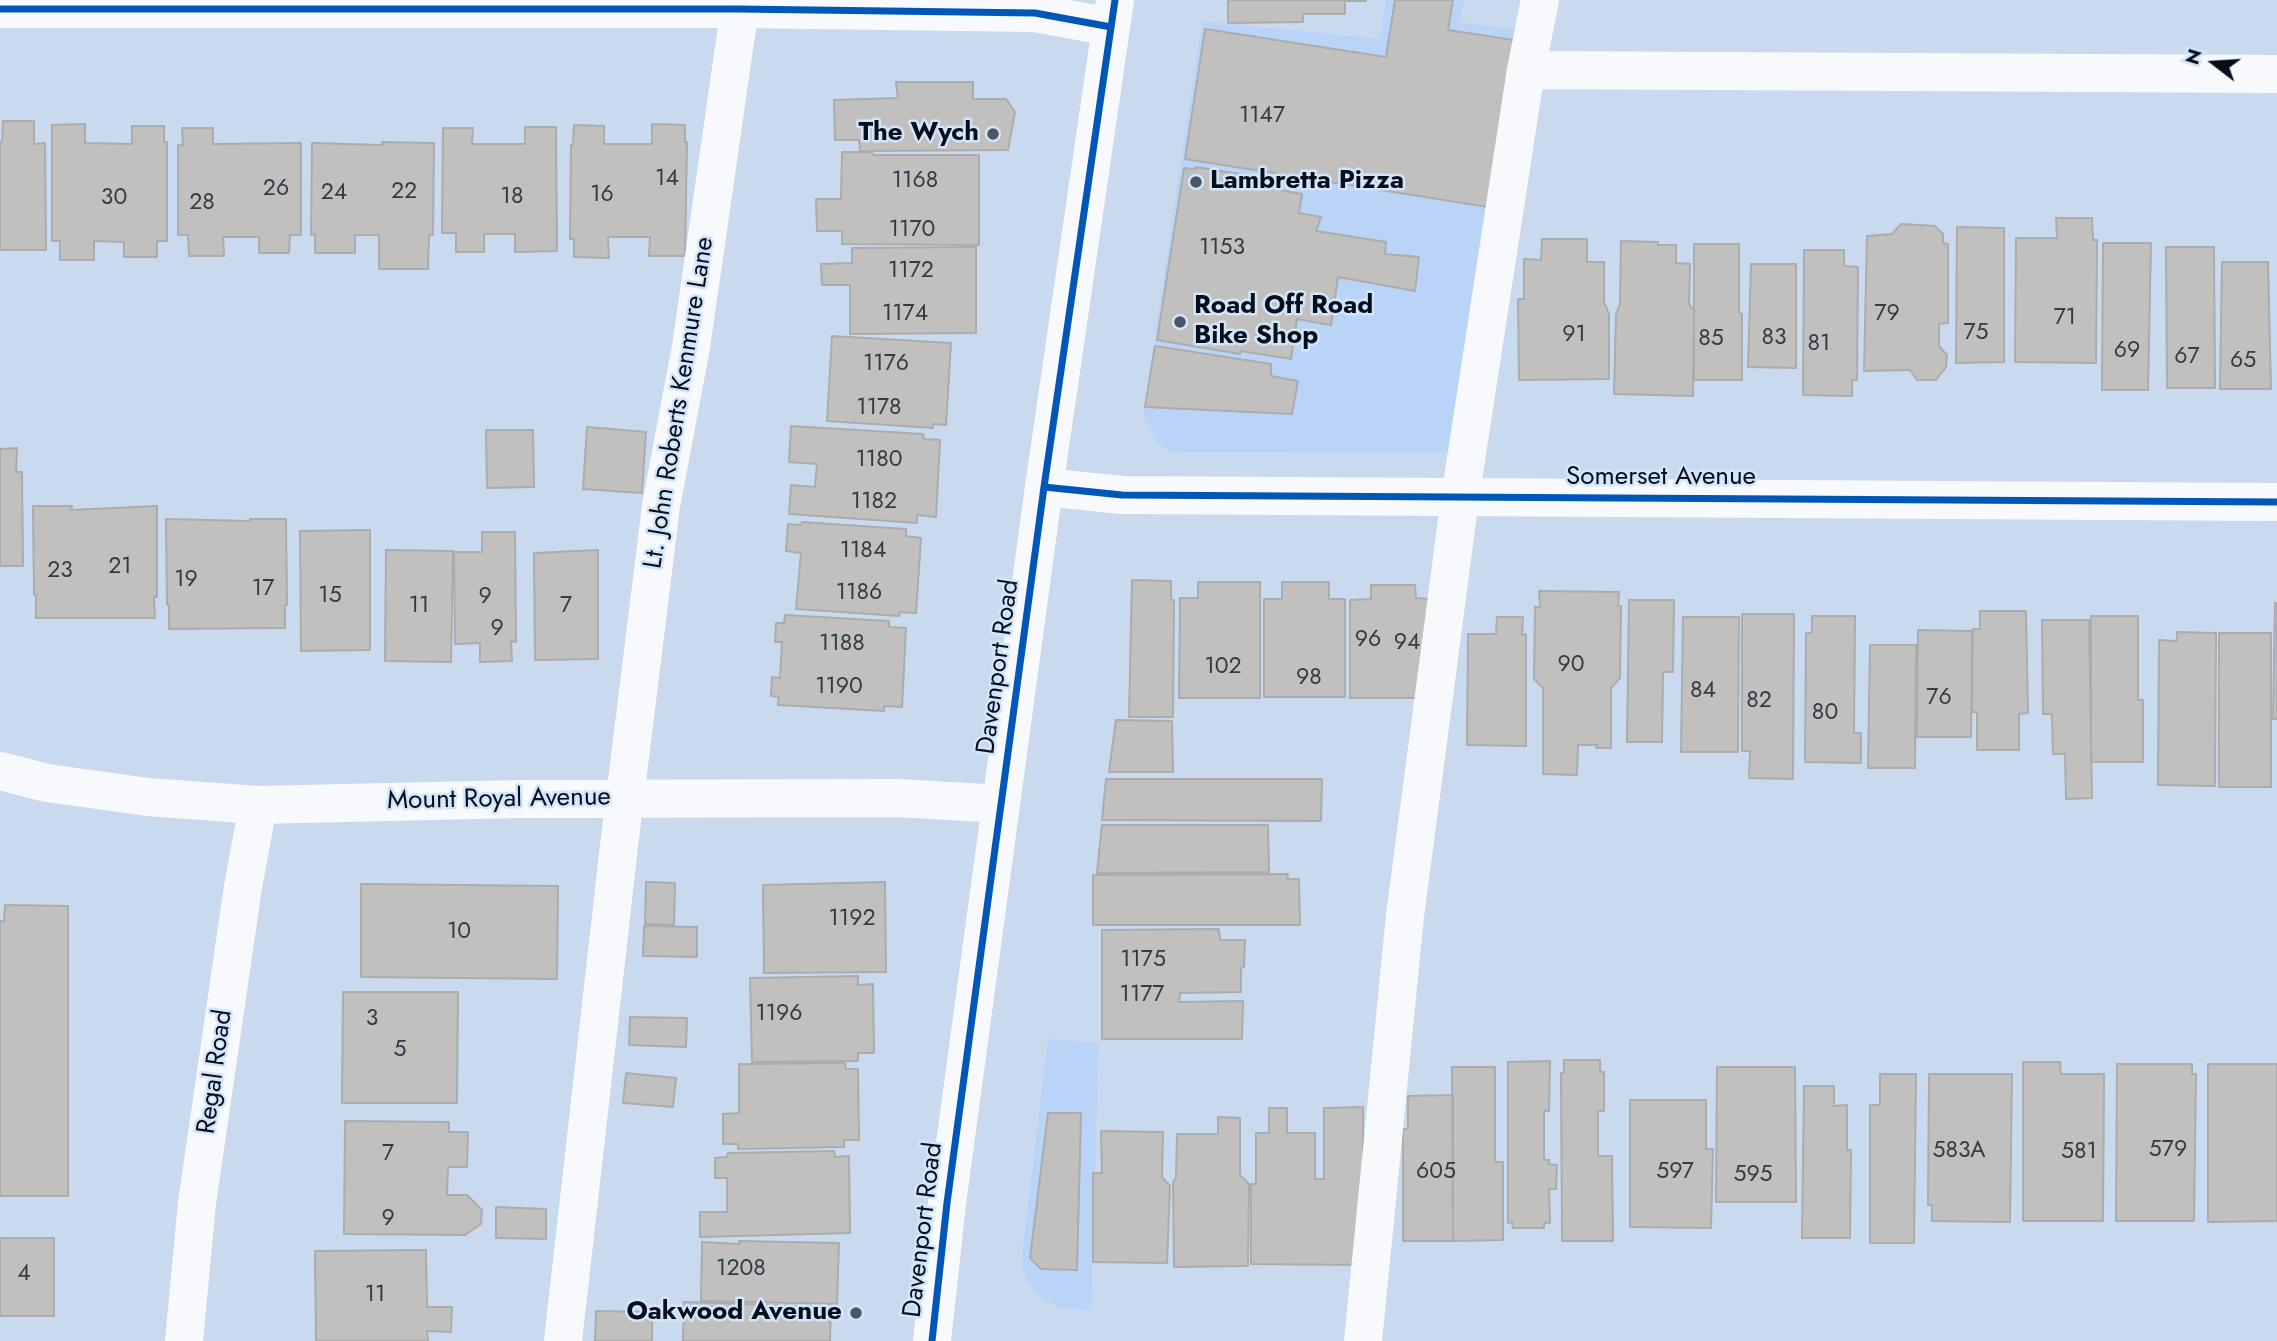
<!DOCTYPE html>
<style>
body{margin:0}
#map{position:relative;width:2277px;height:1341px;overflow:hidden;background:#c9daef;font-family:Jost,sans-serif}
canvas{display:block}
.north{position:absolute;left:2179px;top:28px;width:70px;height:70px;-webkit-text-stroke:5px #d2e5fb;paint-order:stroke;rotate:287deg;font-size:19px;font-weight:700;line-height:28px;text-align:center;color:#050f1c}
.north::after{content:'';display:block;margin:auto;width:24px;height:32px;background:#050f1c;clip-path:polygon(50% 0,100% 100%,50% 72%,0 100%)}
</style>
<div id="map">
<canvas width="2277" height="1341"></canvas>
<div class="north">N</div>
</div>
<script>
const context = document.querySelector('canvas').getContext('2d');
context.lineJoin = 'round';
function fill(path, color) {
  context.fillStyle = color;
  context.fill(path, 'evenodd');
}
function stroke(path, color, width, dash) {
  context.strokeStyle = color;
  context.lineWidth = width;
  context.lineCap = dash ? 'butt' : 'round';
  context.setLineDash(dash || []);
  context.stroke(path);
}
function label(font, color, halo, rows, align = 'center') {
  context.font = font + ' Jost,sans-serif';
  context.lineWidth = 5;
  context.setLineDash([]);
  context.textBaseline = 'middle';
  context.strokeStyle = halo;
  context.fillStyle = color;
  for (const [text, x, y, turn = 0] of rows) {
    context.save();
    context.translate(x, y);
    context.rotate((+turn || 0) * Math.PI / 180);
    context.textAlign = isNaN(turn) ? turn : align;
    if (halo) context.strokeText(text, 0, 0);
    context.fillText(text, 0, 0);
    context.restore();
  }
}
fill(new Path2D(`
 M 1386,0 L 1464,0 L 1459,22 L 1518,30 L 1457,451 L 1172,452 L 1158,444 L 1143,416 L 1202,21 L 1380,39 Z
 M 1048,1039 L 1099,1043 L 1091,1310 L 1060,1308 L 1039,1296 L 1028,1282 L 1021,1264 Z`), '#b9d4f6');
const building = new Path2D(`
 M 1228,0 L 1366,0 L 1366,1 L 1345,1 L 1345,14 L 1303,14 L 1303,22 L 1228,23 Z
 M 1395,0 L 1453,0 L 1448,30 L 1514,40 L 1488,207 L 1185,159 L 1205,29 L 1386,57 Z
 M 896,82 L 973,82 L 973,99 L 1006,99 L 1015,112 L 1008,150 L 860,151 L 859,140 L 835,140 L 834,100 L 898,98 Z
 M 3,121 L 34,121 L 34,144 L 45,143 L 46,250 L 0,250 L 0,142 L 2,142 Z
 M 85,124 L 85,143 L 132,144 L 132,126 L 164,126 L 164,142 L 167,142 L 167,241 L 157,241 L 157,257 L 124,257 L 124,242 L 94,241 L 94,260 L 60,260 L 60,241 L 52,241 L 52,125 Z
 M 652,124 L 685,125 L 685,142 L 687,142 L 685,256 L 649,256 L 650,237 L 608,237 L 609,258 L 574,257 L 574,239 L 570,239 L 571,145 L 573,145 L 574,125 L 604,126 L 604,144 L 652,144 Z
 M 525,127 L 556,127 L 557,251 L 515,252 L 515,234 L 484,234 L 484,252 L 456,252 L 456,233 L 442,233 L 443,128 L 473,128 L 472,144 L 525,144 Z
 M 182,128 L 213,128 L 213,144 L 301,143 L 301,235 L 290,235 L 289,253 L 259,253 L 259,237 L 223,237 L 224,256 L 189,256 L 188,235 L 178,235 L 178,145 L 183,145 Z
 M 382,142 L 434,143 L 433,235 L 429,235 L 428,269 L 379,269 L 379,235 L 355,235 L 355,253 L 315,253 L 315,234 L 311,235 L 312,143 L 382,145 Z
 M 842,152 L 872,152 L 873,155 L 979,155 L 979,245 L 842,244 L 842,231 L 817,231 L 816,199 L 841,199 Z
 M 1196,167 L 1270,179 L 1268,188 L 1302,194 L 1299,213 L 1321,217 L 1316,231 L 1386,242 L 1385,254 L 1419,257 L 1415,291 L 1338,277 L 1331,325 L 1297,319 L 1291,359 L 1241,351 L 1240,354 L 1157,340 L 1184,168 L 1196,169 Z
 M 2056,218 L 2092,218 L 2093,240 L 2097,240 L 2096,363 L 2015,362 L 2016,238 L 2057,238 Z
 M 1901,224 L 1935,226 L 1943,234 L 1943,243 L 1948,244 L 1948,323 L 1939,324 L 1939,346 L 1947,355 L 1946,367 L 1936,380 L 1917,380 L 1910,370 L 1864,371 L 1867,236 L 1892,234 Z
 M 1957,227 L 2004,228 L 2004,362 L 1956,363 Z
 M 1542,239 L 1587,239 L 1587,262 L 1604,262 L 1604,302 L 1609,314 L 1609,379 L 1519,380 L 1518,299 L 1524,299 L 1524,259 L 1541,260 Z
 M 1621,241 L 1658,242 L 1658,245 L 1676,245 L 1676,263 L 1690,264 L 1689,304 L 1694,310 L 1693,396 L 1614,394 L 1616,314 L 1620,304 Z
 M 2103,243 L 2151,243 L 2148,390 L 2102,390 Z
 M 1694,244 L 1739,244 L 1739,313 L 1742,314 L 1742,380 L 1694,380 Z
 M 976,247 L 976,333 L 850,334 L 850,285 L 822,285 L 821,264 L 852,263 L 852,248 Z
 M 2166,247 L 2214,247 L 2215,388 L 2167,388 Z
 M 1804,250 L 1844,250 L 1844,266 L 1858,267 L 1857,380 L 1852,380 L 1852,396 L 1803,395 Z
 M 2222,262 L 2268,262 L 2271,389 L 2220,389 Z
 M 1751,264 L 1796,264 L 1796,368 L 1748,367 Z
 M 832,336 L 951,343 L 946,425 L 933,424 L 933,428 L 827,421 Z
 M 1155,346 L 1271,364 L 1271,376 L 1298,381 L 1292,414 L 1145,407 Z
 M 791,426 L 923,434 L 924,439 L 940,440 L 936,517 L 917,515 L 917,523 L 789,514 L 791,485 L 815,487 L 817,464 L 789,462 Z
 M 587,427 L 646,432 L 642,493 L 583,489 Z
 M 486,430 L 533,430 L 534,487 L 487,488 Z
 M 17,448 L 16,472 L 22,472 L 23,566 L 0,566 L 0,449 Z
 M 33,506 L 72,506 L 71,510 L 157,506 L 157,597 L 154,597 L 155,618 L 36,618 L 36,595 L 34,595 Z
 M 166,519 L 250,521 L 250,519 L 286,519 L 287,605 L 285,605 L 285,628 L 169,629 L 169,605 L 167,605 Z
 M 802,522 L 906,529 L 906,536 L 921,538 L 916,613 L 900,612 L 899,616 L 796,609 L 801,553 L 786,551 L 788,524 L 801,525 Z
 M 370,530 L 370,650 L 301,651 L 300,531 Z
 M 482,532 L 515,532 L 516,642 L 511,641 L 512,661 L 480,662 L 480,643 L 455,644 L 454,552 L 482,552 Z
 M 386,550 L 453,551 L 451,662 L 385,661 Z
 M 598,550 L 598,659 L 535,660 L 534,553 Z
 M 1132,580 L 1171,581 L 1171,600 L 1174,600 L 1173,717 L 1129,717 Z
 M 1198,582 L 1260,582 L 1260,698 L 1179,698 L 1180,598 L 1198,598 Z
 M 1282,582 L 1329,582 L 1329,599 L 1345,599 L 1345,697 L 1264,697 L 1264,599 L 1282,599 Z
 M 1371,585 L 1415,585 L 1416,598 L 1432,599 L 1431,698 L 1350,698 L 1350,600 L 1371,599 Z
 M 1539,591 L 1619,592 L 1618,606 L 1621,606 L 1620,678 L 1611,688 L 1611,748 L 1596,748 L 1597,745 L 1578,745 L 1577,775 L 1543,774 L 1543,688 L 1534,679 L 1535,607 L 1540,607 Z
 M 1629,600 L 1674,600 L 1673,672 L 1663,672 L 1662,742 L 1627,742 Z
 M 2275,603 L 2277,603 L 2277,719 L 2273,719 Z
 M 1980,611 L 2026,611 L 2028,713 L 2019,714 L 2019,750 L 1977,750 L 1977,712 L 1972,712 L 1973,629 L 1980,629 Z
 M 1742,614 L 1794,614 L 1793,779 L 1749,778 L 1750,751 L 1742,751 Z
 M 785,615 L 889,621 L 889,627 L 906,628 L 902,707 L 884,706 L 884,711 L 778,705 L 779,697 L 771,696 L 772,677 L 780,678 L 782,642 L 775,642 L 776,623 L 784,623 Z
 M 1812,616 L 1855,616 L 1854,733 L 1861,733 L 1861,763 L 1805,762 L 1806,633 L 1812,633 Z
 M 2091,616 L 2138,616 L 2138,700 L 2143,700 L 2143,762 L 2091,762 Z
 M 1497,617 L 1523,617 L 1522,635 L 1526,634 L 1526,746 L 1467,745 L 1468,634 L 1496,634 Z
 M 1683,617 L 1739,617 L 1738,752 L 1681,752 Z
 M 2042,620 L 2089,620 L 2092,798 L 2066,799 L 2065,754 L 2053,754 L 2052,714 L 2043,714 Z
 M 1918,630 L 1972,631 L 1971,737 L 1917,737 Z
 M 2177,632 L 2216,633 L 2215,786 L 2158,785 L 2159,640 L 2177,641 Z
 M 2219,633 L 2271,633 L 2271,787 L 2219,787 Z
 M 1870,645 L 1916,645 L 1915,768 L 1868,768 Z
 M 1116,720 L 1172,721 L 1173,772 L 1109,772 Z
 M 1106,779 L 1322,779 L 1321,821 L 1102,820 Z
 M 1102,825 L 1268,825 L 1269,872 L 1097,873 Z
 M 1288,874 L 1287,879 L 1299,879 L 1300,925 L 1093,925 L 1093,875 Z
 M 646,882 L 675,883 L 674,925 L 645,924 Z
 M 885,882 L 886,972 L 764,973 L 763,885 Z
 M 361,884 L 558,886 L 557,979 L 361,977 Z
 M 5,905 L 68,906 L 68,1196 L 0,1196 L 0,921 L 4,921 Z
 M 644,926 L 697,927 L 697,957 L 643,956 Z
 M 1219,929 L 1220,940 L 1245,940 L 1244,967 L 1241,968 L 1241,992 L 1180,993 L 1179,1002 L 1243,1001 L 1242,1039 L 1102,1039 L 1102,930 Z
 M 858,976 L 858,985 L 873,984 L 874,1053 L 858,1053 L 858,1061 L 752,1062 L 750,978 Z
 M 343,992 L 458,992 L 457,1103 L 342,1103 Z
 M 630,1017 L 687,1018 L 686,1047 L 629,1045 Z
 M 1564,1060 L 1600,1060 L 1600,1072 L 1604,1072 L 1604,1111 L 1598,1111 L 1598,1156 L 1612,1156 L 1613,1241 L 1562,1241 L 1561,1073 L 1564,1073 Z
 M 1550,1061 L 1549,1111 L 1544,1111 L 1544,1160 L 1549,1160 L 1549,1164 L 1557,1165 L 1556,1189 L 1549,1189 L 1550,1223 L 1544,1223 L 1544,1228 L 1513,1228 L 1512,1222 L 1508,1223 L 1508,1062 Z
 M 2023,1062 L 2060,1062 L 2061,1074 L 2104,1074 L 2103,1221 L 2023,1221 Z
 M 845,1063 L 846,1069 L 858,1069 L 859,1140 L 844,1140 L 844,1147 L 738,1149 L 738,1144 L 723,1144 L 723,1114 L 739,1113 L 739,1064 Z
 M 2117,1064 L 2192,1064 L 2192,1074 L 2196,1074 L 2194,1221 L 2116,1221 Z
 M 2208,1064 L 2277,1064 L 2277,1221 L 2208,1222 Z
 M 1452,1067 L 1495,1067 L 1495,1162 L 1503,1162 L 1503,1240 L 1453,1241 Z
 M 1717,1067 L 1795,1067 L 1796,1202 L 1716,1202 Z
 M 626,1073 L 676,1078 L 673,1107 L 623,1103 Z
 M 1880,1074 L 1916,1074 L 1914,1243 L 1870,1243 L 1870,1105 L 1880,1105 Z
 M 1929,1074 L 2012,1074 L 2010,1222 L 1932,1221 L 1932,1205 L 1928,1205 Z
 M 1804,1086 L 1834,1086 L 1834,1106 L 1847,1105 L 1847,1150 L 1851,1150 L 1850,1238 L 1802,1238 Z
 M 1453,1095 L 1453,1241 L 1403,1241 L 1403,1129 L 1408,1129 L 1408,1096 Z
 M 1630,1100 L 1706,1100 L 1706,1149 L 1713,1149 L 1711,1228 L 1630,1227 Z
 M 1363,1107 L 1363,1265 L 1251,1264 L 1251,1184 L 1256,1184 L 1256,1133 L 1269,1133 L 1269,1108 L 1287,1108 L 1287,1133 L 1315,1133 L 1315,1179 L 1324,1179 L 1324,1108 Z
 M 1048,1113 L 1081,1113 L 1077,1270 L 1041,1269 L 1030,1258 Z
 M 1218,1117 L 1240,1118 L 1240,1175 L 1249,1184 L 1248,1266 L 1174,1267 L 1173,1183 L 1176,1177 L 1177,1134 L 1218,1134 Z
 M 345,1121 L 449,1122 L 449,1132 L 468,1132 L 467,1167 L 448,1167 L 447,1195 L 467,1195 L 482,1210 L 481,1224 L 465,1235 L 344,1234 Z
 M 1101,1131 L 1163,1132 L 1162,1177 L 1170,1186 L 1167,1263 L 1093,1262 L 1093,1173 L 1102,1173 Z
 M 834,1151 L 835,1157 L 849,1156 L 850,1233 L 700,1237 L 700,1212 L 727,1212 L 727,1178 L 715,1178 L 715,1158 L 727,1157 L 728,1153 Z
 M 496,1207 L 546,1209 L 546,1239 L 496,1238 Z
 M 0,1238 L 54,1238 L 54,1316 L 0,1316 Z
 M 739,1241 L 839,1243 L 837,1304 L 701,1301 L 702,1242 L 740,1244 Z
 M 426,1250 L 427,1307 L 452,1307 L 451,1332 L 427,1331 L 428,1341 L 316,1341 L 315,1251 Z
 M 684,1302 L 831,1307 L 830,1341 L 683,1341 Z
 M 596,1311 L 652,1312 L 652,1341 L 595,1341 Z`);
fill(building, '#c1c0bf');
stroke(building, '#aaacae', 2);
stroke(new Path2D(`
 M 0,9 L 739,9 L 1035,13 L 1111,27
 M 1526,70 L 2277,74
 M 1044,487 L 1122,495 L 2277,502
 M 0,771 L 47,783 L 148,797 L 258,805 L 521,799 L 897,798 L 1001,804
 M 184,1341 L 197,1203 L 243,887 L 258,805
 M 563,1341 L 619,846 L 661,506 L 691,347 L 741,0
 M 932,1341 L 947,1203 L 1044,487 L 1115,0
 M 1363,1341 L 1405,916 L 1460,498 L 1526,70 L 1540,0`), '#f7f9fd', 38);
stroke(new Path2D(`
 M 0,9 L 739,9 L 1035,13 L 1111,27
 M 1044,487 L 1122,495 L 2277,502
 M 932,1341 L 947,1203 L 1044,487 L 1115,0`), '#0057b8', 7);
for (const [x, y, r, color] of [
 [993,134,7,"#4a5666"],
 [1196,182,7,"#4a5666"],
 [1180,322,7,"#4a5666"],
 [856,1313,7,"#4a5666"]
]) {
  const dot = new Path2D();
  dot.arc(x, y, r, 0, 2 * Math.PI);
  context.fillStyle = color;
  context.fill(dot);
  stroke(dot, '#d2e5fb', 2.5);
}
label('23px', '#343b45', null, [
 ["1147",1262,116],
 ["14",667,179],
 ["1168",915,181],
 ["26",276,189],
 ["22",404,192],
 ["24",334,193],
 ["16",602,195],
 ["18",512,197],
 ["30",114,198],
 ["28",202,203],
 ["1170",912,230],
 ["1153",1222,248],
 ["1172",911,271],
 ["1174",905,314],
 ["79",1887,314],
 ["71",2065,318],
 ["75",1976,333],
 ["91",1574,335],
 ["83",1774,338],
 ["85",1711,339],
 ["81",1819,344],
 ["69",2127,351],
 ["67",2187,357],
 ["65",2243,361],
 ["1176",886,364],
 ["1178",879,408],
 ["1180",879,460],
 ["1182",874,502],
 ["1184",863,551],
 ["21",120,567],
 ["23",60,571],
 ["19",186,580],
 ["17",263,589],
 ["1186",859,593],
 ["15",330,596],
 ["9",485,597],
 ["11",419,606],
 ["7",566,606],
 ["9",497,629],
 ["96",1368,640],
 ["94",1407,643],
 ["1188",842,644],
 ["90",1571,665],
 ["102",1223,667],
 ["98",1309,678],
 ["1190",839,687],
 ["84",1703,691],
 ["76",1939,698],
 ["82",1759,701],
 ["80",1825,713],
 ["1192",852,919],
 ["10",459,932],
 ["1175",1143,960],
 ["1177",1142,995],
 ["1196",779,1014],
 ["3",372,1019],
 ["5",400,1050],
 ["579",2168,1150],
 ["583A",1959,1151],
 ["581",2079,1152],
 ["7",388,1154],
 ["605",1436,1172],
 ["597",1675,1172],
 ["595",1753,1175],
 ["9",388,1219],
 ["1208",741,1269],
 ["4",24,1274],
 ["11",375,1295]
]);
label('bold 26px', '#050f1c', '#d2e5fb', [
 ["The Wych",979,134],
 ["Lambretta Pizza",1210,182,"left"],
 ["Road Off Road",1194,307,"left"],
 ["Bike Shop",1194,337,"left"],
 ["Oakwood Avenue",842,1313]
], 'right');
label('26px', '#050f1c', '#d2e5fb', [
 ["Lt. John Roberts Kenmure Lane",680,403,-81],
 ["Somerset Avenue",1661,478],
 ["Davenport Road",999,667,-82],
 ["Mount Royal Avenue",499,800,-1],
 ["Regal Road",216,1072,-82],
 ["Davenport Road",924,1230,-83]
]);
</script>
